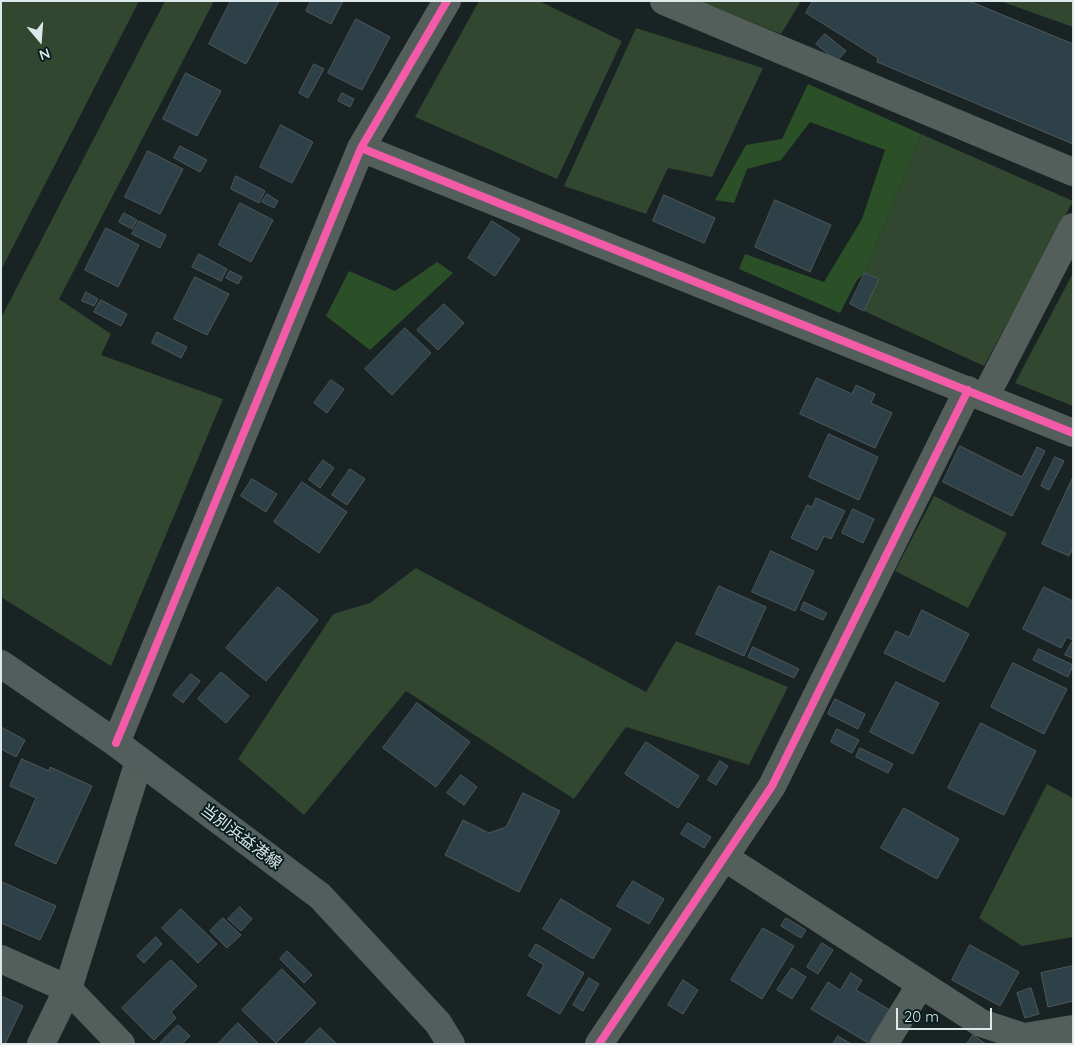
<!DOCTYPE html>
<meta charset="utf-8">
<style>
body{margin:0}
#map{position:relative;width:1074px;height:1045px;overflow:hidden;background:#192324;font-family:Quicksand,sans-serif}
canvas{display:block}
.frame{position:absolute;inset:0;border:2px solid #dce8e9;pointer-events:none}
.north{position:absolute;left:15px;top:15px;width:50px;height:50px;-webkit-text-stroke:4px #0a1e20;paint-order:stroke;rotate:162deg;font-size:14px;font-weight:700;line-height:20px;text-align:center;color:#dce8e9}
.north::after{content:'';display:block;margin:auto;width:18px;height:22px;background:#dce8e9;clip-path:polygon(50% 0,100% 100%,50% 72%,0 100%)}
.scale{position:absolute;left:896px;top:1008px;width:96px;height:22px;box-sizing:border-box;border:2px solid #dce8e9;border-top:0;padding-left:6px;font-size:15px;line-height:18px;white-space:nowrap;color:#dce8e9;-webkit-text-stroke:4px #0a1e20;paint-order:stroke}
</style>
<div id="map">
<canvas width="1074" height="1045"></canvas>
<div class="frame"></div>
<div class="north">N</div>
<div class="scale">20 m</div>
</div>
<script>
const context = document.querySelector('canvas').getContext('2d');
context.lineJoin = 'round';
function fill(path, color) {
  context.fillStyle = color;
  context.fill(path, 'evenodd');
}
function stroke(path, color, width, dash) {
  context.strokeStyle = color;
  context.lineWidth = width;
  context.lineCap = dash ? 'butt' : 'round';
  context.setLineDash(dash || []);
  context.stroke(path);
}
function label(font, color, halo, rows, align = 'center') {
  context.font = font + ' Quicksand,"Noto Sans JP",sans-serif';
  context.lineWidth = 4;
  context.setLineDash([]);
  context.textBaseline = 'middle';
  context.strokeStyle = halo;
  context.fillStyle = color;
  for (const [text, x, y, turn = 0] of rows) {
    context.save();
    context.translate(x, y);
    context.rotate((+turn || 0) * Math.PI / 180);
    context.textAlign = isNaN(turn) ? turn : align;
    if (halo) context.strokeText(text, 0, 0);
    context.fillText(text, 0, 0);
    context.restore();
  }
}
fill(new Path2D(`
 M 1,1 L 139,1 L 1,270 Z
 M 165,1 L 214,1 L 59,299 L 111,334 L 101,355 L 223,399 L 111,666 L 1,597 L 1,318 Z
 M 479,1 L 539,1 L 622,41 L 557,179 L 415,117 Z
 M 699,1 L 801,1 L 781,34 Z
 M 1000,1 L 1073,1 L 1073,27 Z
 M 636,28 L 763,68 L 712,177 L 668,168 L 646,214 L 564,186 Z
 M 921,134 L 1073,201 L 984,366 L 864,311 L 879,279 L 865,273 Z
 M 1073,273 L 1073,406 L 1015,383 Z
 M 934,496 L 1007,533 L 968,608 L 895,571 Z
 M 416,568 L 646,692 L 676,641 L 788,687 L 749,765 L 626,727 L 574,799 L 406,691 L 304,815 L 238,759 L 333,614 L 370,603 Z
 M 1047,784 L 1073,798 L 1073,937 L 1022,946 L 979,918 Z`), '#31472f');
fill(new Path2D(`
 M 808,84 L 921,134 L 865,273 L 857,280 L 840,313 L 739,269 L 745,254 L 824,282 L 862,219 L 885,150 L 810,122 L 781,160 L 747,169 L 734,203 L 715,200 L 746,145 L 782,139 Z
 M 437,262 L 453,273 L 370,350 L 326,316 L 349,271 L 395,291 Z`), '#2b5028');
const building = new Path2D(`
 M 231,1 L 279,1 L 246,64 L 209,44 Z
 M 311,1 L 343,1 L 331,24 L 306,11 Z
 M 813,1 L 969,1 L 1073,44 L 1073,144 L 877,62 L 878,58 L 806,13 Z
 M 356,19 L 390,37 L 362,90 L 328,73 Z
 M 825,34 L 846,51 L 837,61 L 816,44 Z
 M 314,64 L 324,69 L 308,98 L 299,93 Z
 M 186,73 L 221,91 L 197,136 L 163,119 Z
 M 342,93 L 354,99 L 350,107 L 338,101 Z
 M 281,125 L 313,142 L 292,183 L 260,167 Z
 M 180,146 L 207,160 L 200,172 L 174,158 Z
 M 148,151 L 183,169 L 160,214 L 125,197 Z
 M 236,176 L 265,191 L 259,203 L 231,189 Z
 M 267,194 L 278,201 L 274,208 L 262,202 Z
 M 664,195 L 715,218 L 704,243 L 653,221 Z
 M 775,200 L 831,225 L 810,272 L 755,247 Z
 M 240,203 L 273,220 L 251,262 L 219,245 Z
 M 124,213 L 137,220 L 132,229 L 119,222 Z
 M 139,221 L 166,235 L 160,248 L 132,234 Z
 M 492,221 L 520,239 L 495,276 L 468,258 Z
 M 106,228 L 139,245 L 118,287 L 85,270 Z
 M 199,254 L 227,269 L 221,281 L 192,267 Z
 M 230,271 L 242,277 L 238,284 L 226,278 Z
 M 865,273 L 879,279 L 864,311 L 850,304 Z
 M 195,277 L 229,294 L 207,335 L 174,319 Z
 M 86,292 L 98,299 L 94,306 L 82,301 Z
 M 101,300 L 127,314 L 121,326 L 94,312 Z
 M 444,304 L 464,323 L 438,350 L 417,330 Z
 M 405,328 L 431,353 L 392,395 L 365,369 Z
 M 157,332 L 187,347 L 181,358 L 152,343 Z
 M 817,378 L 852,394 L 856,385 L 875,394 L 871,403 L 892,413 L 875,448 L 800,414 Z
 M 331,380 L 344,389 L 327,413 L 314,403 Z
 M 829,434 L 878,457 L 859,500 L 809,477 Z
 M 960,446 L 1022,477 L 1037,447 L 1045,451 L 1012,516 L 943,482 Z
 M 1055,457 L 1064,461 L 1049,490 L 1041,486 Z
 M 323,460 L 334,468 L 320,488 L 309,480 Z
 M 350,469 L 365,479 L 347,505 L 332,495 Z
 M 1073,477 L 1073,548 L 1069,556 L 1042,544 Z
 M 252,479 L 277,494 L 266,512 L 241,496 Z
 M 302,482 L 347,512 L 319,553 L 274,522 Z
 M 816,498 L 845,511 L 831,539 L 824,536 L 817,550 L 791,538 L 807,505 L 812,507 Z
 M 853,509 L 874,519 L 863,543 L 842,533 Z
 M 771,551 L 814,571 L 795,611 L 752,592 Z
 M 719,586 L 766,607 L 744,656 L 696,634 Z
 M 278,587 L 318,620 L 266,681 L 226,648 Z
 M 1044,587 L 1073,601 L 1073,640 L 1067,637 L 1061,648 L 1023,629 Z
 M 804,602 L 827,613 L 823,620 L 801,610 Z
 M 922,610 L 969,634 L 944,682 L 884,653 L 896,631 L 909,637 Z
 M 1072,642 L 1073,642 L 1073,658 L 1065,655 Z
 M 753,647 L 799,669 L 794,678 L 748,657 Z
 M 1039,649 L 1073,665 L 1068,677 L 1033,660 Z
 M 1013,663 L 1067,689 L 1044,734 L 991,707 Z
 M 221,672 L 249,696 L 226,723 L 198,699 Z
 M 191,674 L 200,681 L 183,703 L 173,695 Z
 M 896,682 L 939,703 L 913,754 L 870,732 Z
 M 835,699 L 865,714 L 858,729 L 828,714 Z
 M 417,703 L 470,742 L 436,787 L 383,748 Z
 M 981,723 L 1036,751 L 1004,815 L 948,788 Z
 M 1,727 L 25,740 L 16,757 L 1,749 Z
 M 837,729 L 859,740 L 852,753 L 831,742 Z
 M 646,742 L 699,776 L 678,808 L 625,774 Z
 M 860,748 L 893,764 L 888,773 L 856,757 Z
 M 22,759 L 49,771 L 50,767 L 92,786 L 56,864 L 15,845 L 36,798 L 10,786 Z
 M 720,761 L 728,766 L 716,785 L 708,780 Z
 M 461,775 L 477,787 L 464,805 L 447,793 Z
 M 523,793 L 560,811 L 519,892 L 445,855 L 463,820 L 489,833 L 506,827 Z
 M 904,808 L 959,839 L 937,879 L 881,848 Z
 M 688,823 L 711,837 L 704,848 L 681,834 Z
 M 633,881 L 664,899 L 649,924 L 617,906 Z
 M 2,882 L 56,906 L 40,940 L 1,923 Z
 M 561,899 L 611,929 L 593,959 L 543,929 Z
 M 240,907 L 252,919 L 241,931 L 228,919 Z
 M 181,909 L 217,944 L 198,963 L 162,928 Z
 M 223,918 L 241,935 L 227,948 L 210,931 Z
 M 786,918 L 806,930 L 801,938 L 781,926 Z
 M 763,928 L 794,946 L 762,999 L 731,980 Z
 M 156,937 L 162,944 L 144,963 L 137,956 Z
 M 822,943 L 833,950 L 818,974 L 807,967 Z
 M 536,944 L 584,973 L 560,1014 L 527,995 L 544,965 L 529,956 Z
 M 970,945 L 1019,972 L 1000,1006 L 952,980 Z
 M 287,951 L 312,975 L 304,983 L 280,959 Z
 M 171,960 L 197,986 L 171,1012 L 176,1018 L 154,1040 L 122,1008 Z
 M 1073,966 L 1073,1001 L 1048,1007 L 1041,973 Z
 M 792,968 L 806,977 L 792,999 L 777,990 Z
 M 282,969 L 316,1003 L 276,1043 L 242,1010 Z
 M 851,973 L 862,980 L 856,990 L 890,1010 L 870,1044 L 811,1009 L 828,982 L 840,990 Z
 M 589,978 L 599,984 L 583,1011 L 573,1005 Z
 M 683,980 L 698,990 L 683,1014 L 668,1005 Z
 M 1031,988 L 1039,1014 L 1025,1018 L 1017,993 Z
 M 1,996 L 23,1006 L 5,1044 L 1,1044 Z
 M 238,1023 L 259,1044 L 218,1044 Z
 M 178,1025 L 190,1036 L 182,1044 L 159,1044 Z
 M 320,1028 L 337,1044 L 304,1044 Z
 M 973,1035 L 986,1044 L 967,1044 Z
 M 838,1036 L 851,1044 L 833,1044 Z`);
fill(building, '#2f4148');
stroke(building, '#4f575a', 1);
stroke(new Path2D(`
 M 664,1 L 1073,172
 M 361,148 L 1073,433
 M 985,397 L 1073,227
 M 116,743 L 361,148 L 447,1
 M 724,857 L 981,1023 L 1024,1037 L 1073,1029
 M 1,959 L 68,989 L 121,1044
 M 41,1044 L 68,989 L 139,761
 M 599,1044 L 772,786 L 968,390
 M 884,1044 L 921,984`), '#545e5b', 28);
stroke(new Path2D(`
 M 1,664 L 116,743 L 320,896 L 438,1023 L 451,1044`), '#515e5b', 28);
stroke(new Path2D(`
 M 361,148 L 1073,433
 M 116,743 L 361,148 L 447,1
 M 599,1044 L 772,786 L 968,390`), '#f35aa7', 8);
label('16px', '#dce8e9', '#0a1e20', [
 ["当別浜益港線",241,837,37]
]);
</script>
